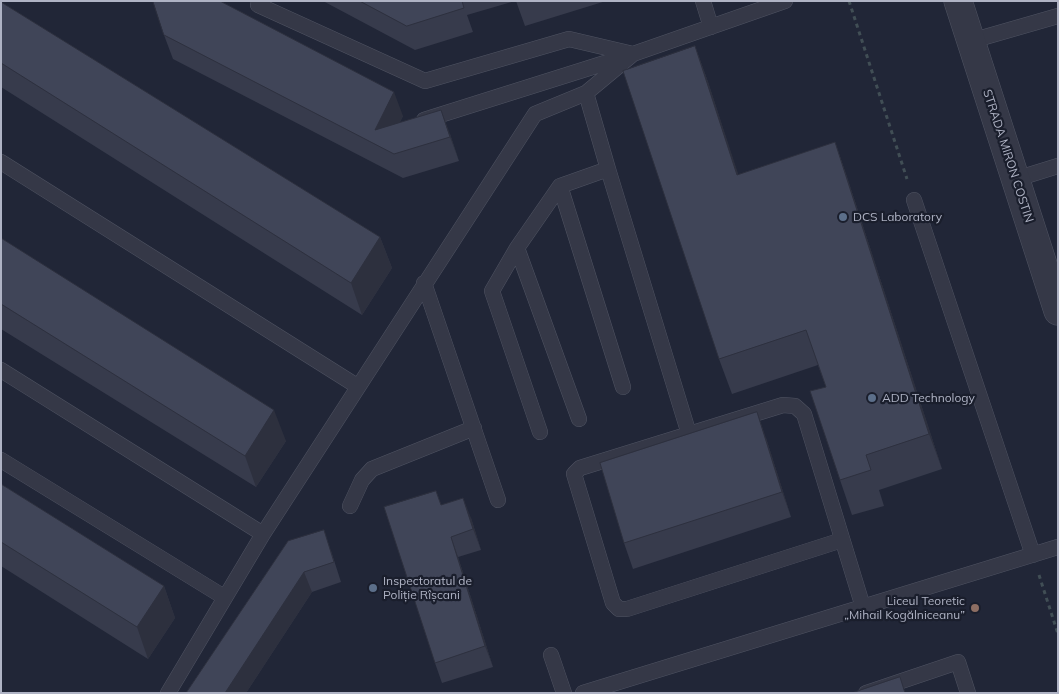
<!DOCTYPE html>
<meta charset="utf-8">
<style>
body{margin:0}
#map{position:relative;width:1059px;height:694px;overflow:hidden;background:#212637;font-family:Mulish,sans-serif}
canvas{display:block}
.frame{position:absolute;inset:0;border:2px solid #afb3c4;pointer-events:none}
</style>
<div id="map">
<canvas width="1059" height="694"></canvas>
<div class="frame"></div>
</div>
<script>
const context = document.querySelector('canvas').getContext('2d');
context.lineJoin = 'round';
function stroke(path, color, width, dash) {
  context.strokeStyle = color;
  context.lineWidth = width;
  context.lineCap = dash ? 'butt' : 'round';
  context.setLineDash(dash || []);
  context.stroke(path);
}
function fill(path, color) {
  context.fillStyle = color;
  context.fill(path, 'evenodd');
}
function label(font, color, halo, rows, align = 'center') {
  context.font = font + ' Mulish,sans-serif';
  context.lineWidth = 4.5;
  context.setLineDash([]);
  context.textBaseline = 'middle';
  context.strokeStyle = halo;
  context.fillStyle = color;
  for (const [text, x, y, turn = 0] of rows) {
    context.save();
    context.translate(x, y);
    context.rotate((+turn || 0) * Math.PI / 180);
    context.textAlign = isNaN(turn) ? turn : align;
    if (halo) context.strokeText(text, 0, 0);
    context.fillText(text, 0, 0);
    context.restore();
  }
}
const service = new Path2D(`
 M 703,1 L 711,27
 M 258,5 L 425,81 L 569,39 L 633,54
 M 971,41 L 1058,16
 M 586,93 L 608,169 L 560,186 L 623,387
 M 424,120 L 624,57
 M 1,162 L 357,386
 M 608,169 L 689,434
 M 1016,179 L 1058,166
 M 914,200 L 1033,555
 M 517,248 L 579,419
 M 424,283 L 498,500
 M 1,370 L 263,534 L 535,114 L 586,93 L 633,54 L 785,1
 M 540,432 L 492,291 L 517,248 L 560,186
 M 1,460 L 224,597
 M 350,506 L 362,480 L 372,469 L 474,428
 M 842,540 L 627,609 L 619,609 L 613,603 L 574,474 L 580,468 L 783,405 L 795,406 L 804,414 L 863,607
 M 551,655 L 564,693
 M 168,693 L 263,534
 M 583,693 L 1058,547
 M 866,693 L 958,662 L 968,693`);
const tertiary = new Path2D(`
 M 958,1 L 1058,311`);
stroke(service, '#4f5362', 16);
stroke(tertiary, '#4f5362', 29);
stroke(new Path2D(`
 M 849,1 L 907,179
 M 1039,575 L 1058,634`), '#414e55', 3, [4, 4]);
stroke(service, '#353847', 15);
stroke(tertiary, '#353847', 28);
fill(new Path2D(`
 M 323,1 L 515,1 L 467,15 L 473,32 L 415,50 Z
 M 516,1 L 606,1 L 525,26 Z
 M 1,2 L 380,237 L 392,268 L 362,315 L 1,87 Z
 M 164,35 L 403,116 L 400,122 L 450,134 L 459,161 L 403,178 L 173,59 Z
 M 695,46 L 708,82 L 738,175 L 835,142 L 847,177 L 942,469 L 879,490 L 884,506 L 852,515 L 840,480 L 826,387 L 818,365 L 732,394 L 719,359 Z
 M 1,238 L 286,441 L 256,487 L 1,329 Z
 M 766,438 L 791,517 L 633,569 L 624,543 Z
 M 1,484 L 164,586 L 175,618 L 148,659 L 1,566 Z
 M 436,491 L 441,505 L 471,518 L 481,550 L 458,557 L 493,667 L 442,683 L 435,663 Z
 M 288,541 L 331,551 L 341,582 L 312,592 L 246,693 L 186,693 Z`), '#373b4c');
fill(new Path2D(`
 M 695,46 L 708,82 L 750,210 L 737,175 Z
 M 394,92 L 403,116 L 386,150 L 375,130 Z
 M 441,110 L 450,134 L 459,161 L 450,137 Z
 M 835,142 L 847,177 L 942,469 L 929,434 Z
 M 380,237 L 392,268 L 362,315 L 351,283 Z
 M 274,410 L 286,441 L 256,487 L 245,456 Z
 M 757,412 L 766,438 L 791,517 L 782,492 Z
 M 463,498 L 471,518 L 481,550 L 473,529 Z
 M 451,537 L 458,557 L 493,667 L 485,646 Z
 M 304,572 L 312,592 L 246,693 L 225,693 Z
 M 164,586 L 175,618 L 148,659 L 137,627 Z`), '#2d303e');
const building = new Path2D(`
 M 153,1 L 220,1 L 394,92 L 375,130 L 441,110 L 450,137 L 394,154 L 164,35 Z
 M 360,1 L 462,1 L 464,8 L 407,26 Z
 M 1,2 L 380,237 L 351,283 L 1,63 Z
 M 695,46 L 737,175 L 835,142 L 929,434 L 866,455 L 871,470 L 840,480 L 810,391 L 826,387 L 806,330 L 719,359 L 623,71 Z
 M 1,238 L 274,410 L 245,456 L 1,304 Z
 M 757,412 L 782,492 L 624,543 L 600,463 Z
 M 1,484 L 164,586 L 137,627 L 1,542 Z
 M 436,491 L 441,505 L 463,498 L 473,529 L 451,537 L 485,646 L 435,663 L 384,507 Z
 M 324,530 L 334,562 L 304,572 L 225,693 L 186,693 L 288,541 Z
 M 900,677 L 905,693 L 852,693 Z`);
fill(building, '#404558');
stroke(building, '#2d303e', 1);
for (const [x, y, r, color] of [
 [843,217,5,"#5c6f8a"],
 [872,398,5,"#5c6f8a"],
 [373,588,5,"#5c6f8a"],
 [975,608,5,"#8d6e63"]
]) {
  const dot = new Path2D();
  dot.arc(x, y, r, 0, 2 * Math.PI);
  context.fillStyle = color;
  context.fill(dot);
  stroke(dot, '#1a1e2c', 2);
}
label('12px', '#afb3c4', '#1a1e2c', [
 ["STRADA MIRON COSTIN",1008,156,72]
]);
label('12px', '#afb3c4', '#1a1e2c', [
 ["DCS Laboratory",853,217],
 ["ADD Technology",882,398],
 ["Inspectoratul de",383,581],
 ["Poliție Rîșcani",383,595],
 ["Liceul Teoretic",965,601,"right"],
 ["„Mihail Kogălniceanu”",965,615,"right"]
], 'left');
</script>
